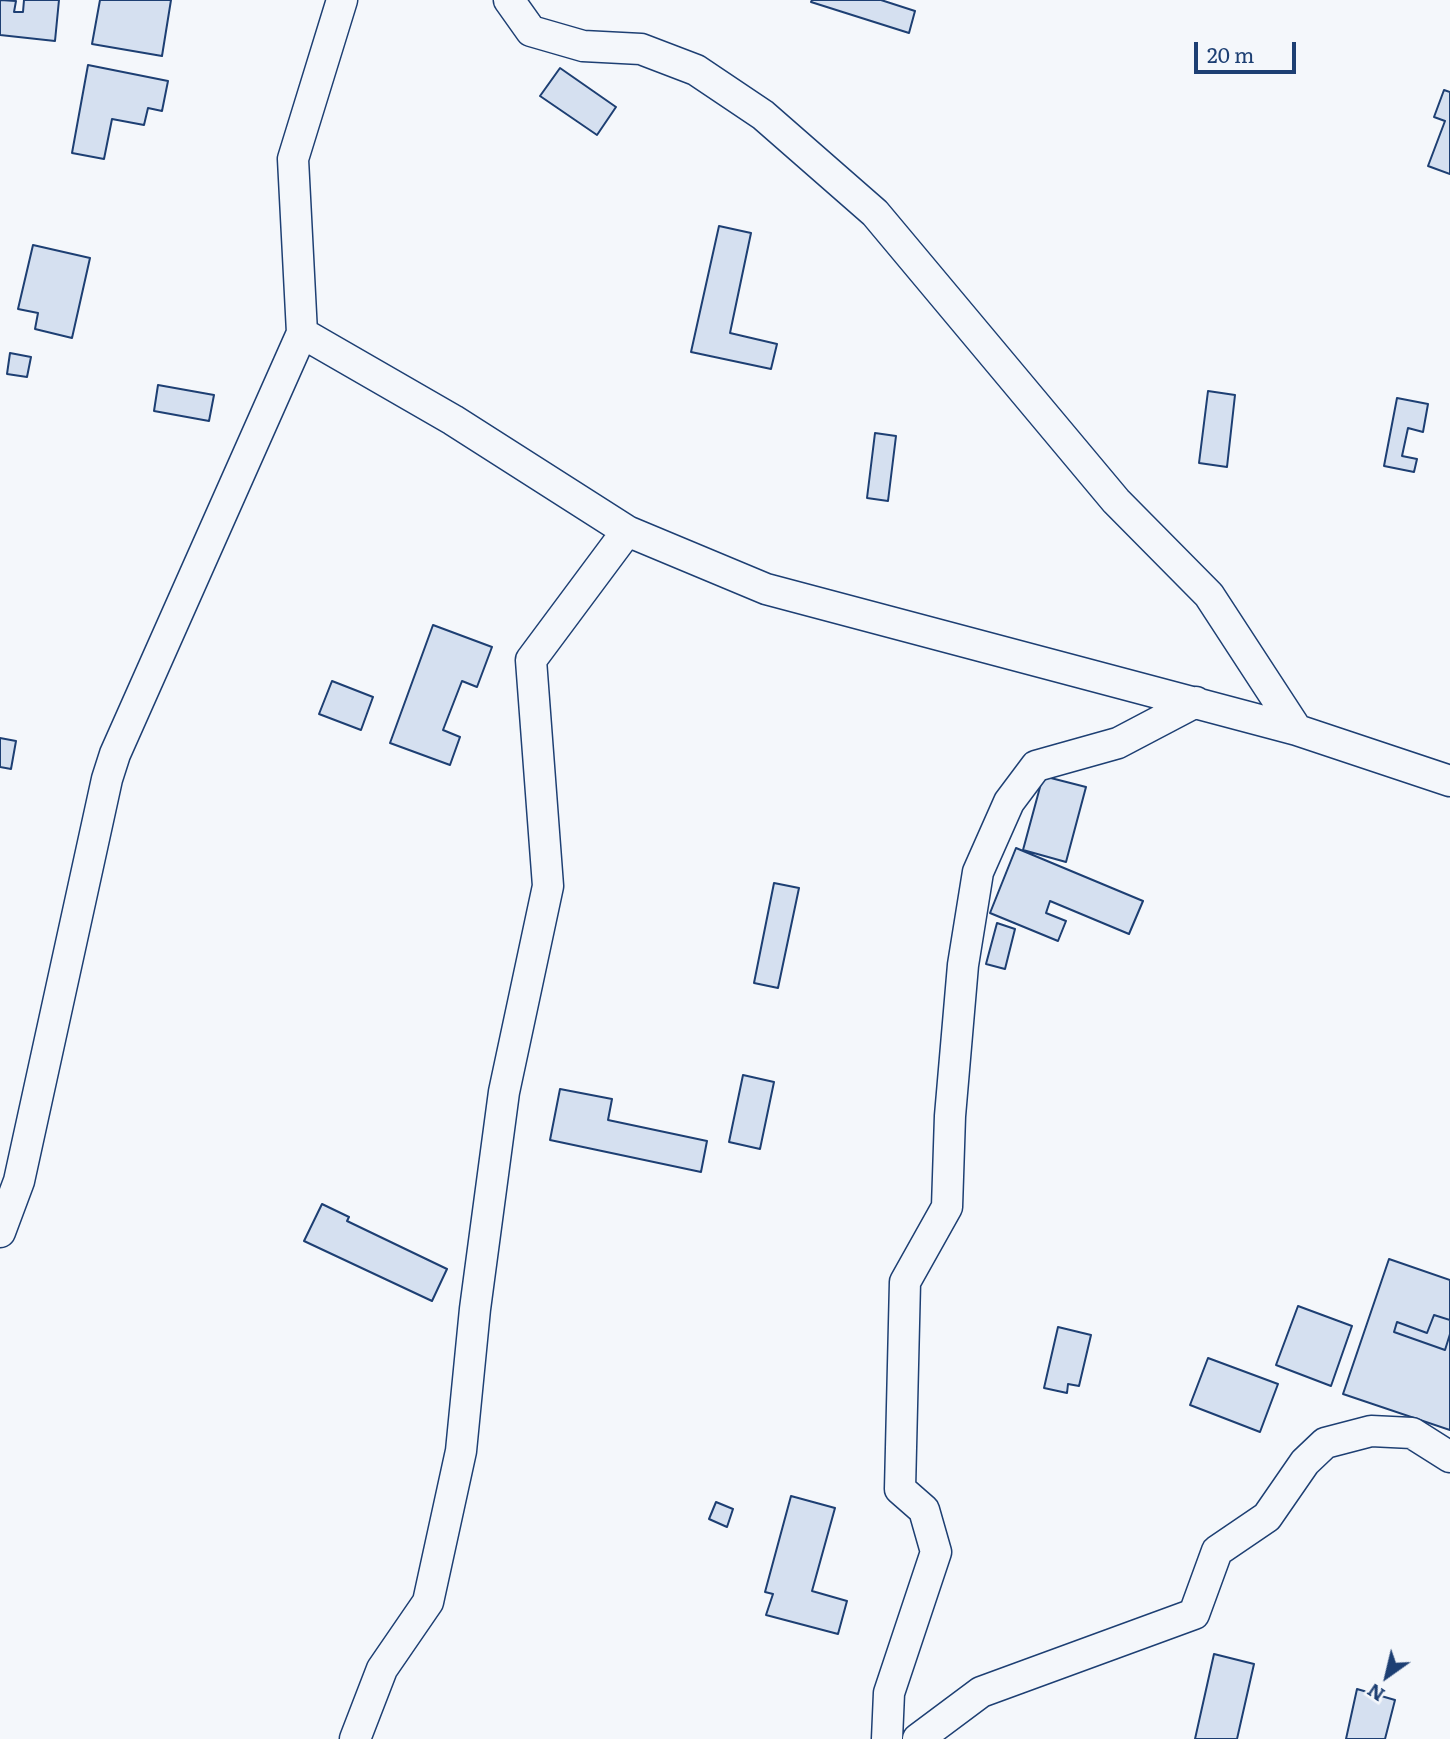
<!DOCTYPE html>
<html>
<head>
<meta charset="utf-8">
<style>
	body { margin:0 }
	#map { position:relative; width:1450px; height:1739px; overflow:hidden; background:#f4f7fb; font-family:Literata,serif }
	canvas { display:block }
	.north { position:absolute; left:1352px; top:1641px; width:70px; height:70px; -webkit-text-stroke:5px #f4f7fb; paint-order:stroke; rotate:214deg; font-size:19px; font-weight:700; line-height:28px; text-align:center; color:#1d3f73 }
	.north::after { content:''; display:block; margin:auto; width:24px; height:32px; background:#1d3f73; clip-path:polygon(50% 0,100% 100%,50% 72%,0 100%) }
	.scale { position:absolute; left:1194px; top:42px; width:102px; height:32px; box-sizing:border-box; border:4px solid #1d3f73; border-top:0; padding-left:9px; font-size:21px; line-height:24px; white-space:nowrap; color:#1d3f73; -webkit-text-stroke:5px #f4f7fb; paint-order:stroke }
</style>
</head>
<body>
<div id="map">
<canvas width="1450" height="1739"></canvas>
<div class="north">N</div>
<div class="scale">20 m</div>
</div>
<script>
const context = document.querySelector('canvas').getContext('2d');
context.lineJoin = 'round';
function fill(path, color) {
  context.fillStyle = color;
  context.fill(path, 'evenodd');
}
function stroke(path, color, width, dash) {
  context.strokeStyle = color;
  context.lineWidth = width;
  context.lineCap = dash ? 'butt' : 'round';
  context.setLineDash(dash || []);
  context.stroke(path);
}
const building = new Path2D(`
	M0,0l16,1 -2,11h9l1,-12h35l-4,41 -55,-6z
	M100,0h71l-9,56 -70,-12z
	M812,0h69l34,11 -6,22 -98,-31z
	M88,65l80,16 -6,30 -14,-3 -4,17 -32,-6 -8,40 -32,-6z
	M560,68l56,39 -19,28 -57,-39z
	M1444,90l6,2v82l-22,-8 17,-45 -11,-4z
	M719,226l32,7 -21,100 47,11 -6,25 -80,-17z
	M33,245l57,13 -18,80 -37,-9 3,-16 -20,-4z
	M10,353l21,4 -4,20 -20,-3z
	M158,385l56,10 -5,26 -55,-10z
	M1208,391l27,4 -8,72 -28,-4z
	M1397,398l31,6 -5,28 -15,-4 -6,28 15,3 -3,13 -30,-6z
	M875,433l21,3 -8,65 -21,-3z
	M433,625l59,22 -15,40 -15,-6 -19,49 17,7 -10,28 -60,-22z
	M332,681l41,16 -12,33 -42,-16z
	M0,738l16,3 -5,28 -11,-2z
	M1043,776l43,11 -20,75 -43,-12z
	M1016,848l127,53 -14,33 -79,-33 -4,12 20,8 -8,20 -68,-28z
	M774,883l25,5 -21,100 -24,-5z
	M997,923l18,6 -10,40 -19,-5z
	M743,1075l31,7 -14,67 -31,-7z
	M560,1089l52,10 -4,21 99,21 -6,31 -151,-32z
	M322,1204l27,13 -2,4 100,48 -15,32 -128,-60z
	M1389,1259l61,21v40l-16,-5 -7,18 -30,-11 -3,10 51,18 5,-16v96l-107,-36z
	M1298,1306l54,20 -21,60 -55,-21z
	M1434,1315l16,5v14l-5,16 -51,-18 3,-10 30,11z
	M1058,1327l33,8 -12,51 -11,-2 -1,9 -23,-5z
	M1208,1358l70,26 -18,48 -70,-27z
	M791,1496l44,12 -23,83 35,10 -9,33 -72,-19 7,-21 -8,-2z
	M716,1502l17,7 -6,18 -18,-8z
	M1214,1654l40,10 -17,75h-42z
	M1357,1689l38,11 -10,39h-39z`);
const minor = new Path2D(`
	M509,0l22,31 52,15 58,3 55,21 67,45 112,98 241,288 93,94 88,135
	M302,333l151,87 174,111 139,58 531,141 153,51
	M0,1232l19,-51 88,-402 8,-25 187,-421 -9,-174 49,-159
	M355,1739l27,-70 46,-67 33,-151 14,-142 29,-217 44,-206 -17,-226 96,-129
	M887,1739l2,-46 47,-141 -12,-42 -24,-21 5,-207 42,-75 3,-91 13,-151 15,-93 31,-70 27,-36 82,-23 78,-41
	M918,1739l63,-47 213,-78 23,-63 50,-34 38,-55 20,-19 46,-12 41,2 38,24`);
fill(building, '#d5e0f0');
stroke(building, '#1d3f73', 2);
stroke(minor, '#1d3f73', 33);
stroke(minor, '#f4f7fb', 30);
</script>
</body>
</html>
